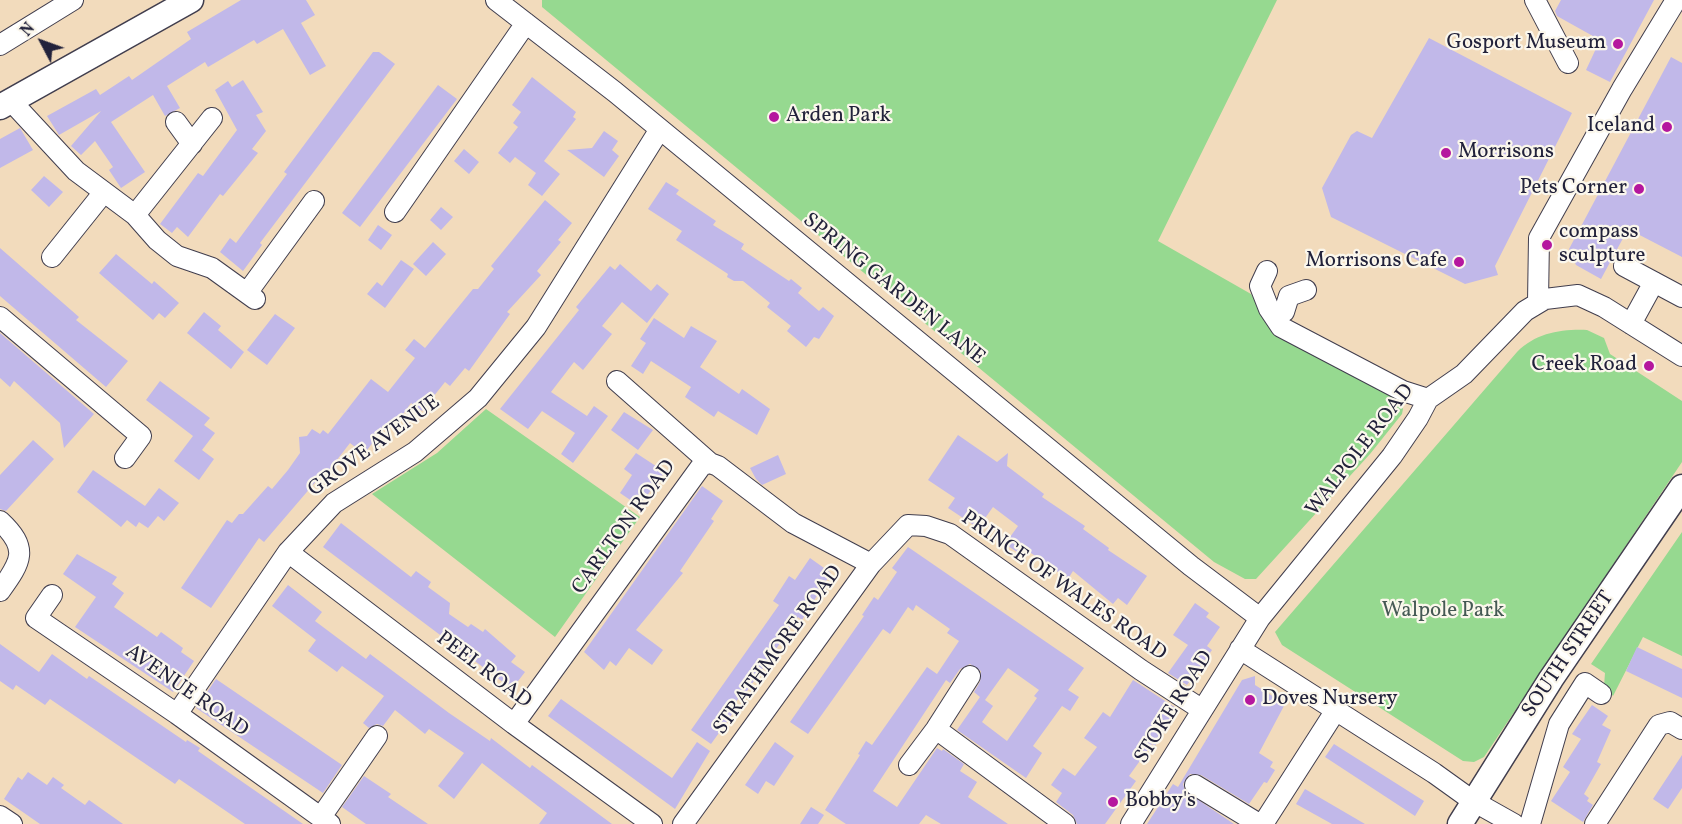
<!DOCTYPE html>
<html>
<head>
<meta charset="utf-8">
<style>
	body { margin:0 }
	#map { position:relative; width:1682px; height:824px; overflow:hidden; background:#f2dbbc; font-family:Vollkorn,serif }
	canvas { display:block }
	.north { position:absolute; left:12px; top:12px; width:60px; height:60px; -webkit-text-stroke:4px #fbf7ec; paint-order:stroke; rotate:311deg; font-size:16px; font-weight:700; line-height:24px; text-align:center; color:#22223b }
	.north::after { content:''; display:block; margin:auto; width:21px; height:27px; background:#22223b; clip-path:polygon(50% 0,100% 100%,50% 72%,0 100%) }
</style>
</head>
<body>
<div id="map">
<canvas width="1682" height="824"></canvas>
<div class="north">N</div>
</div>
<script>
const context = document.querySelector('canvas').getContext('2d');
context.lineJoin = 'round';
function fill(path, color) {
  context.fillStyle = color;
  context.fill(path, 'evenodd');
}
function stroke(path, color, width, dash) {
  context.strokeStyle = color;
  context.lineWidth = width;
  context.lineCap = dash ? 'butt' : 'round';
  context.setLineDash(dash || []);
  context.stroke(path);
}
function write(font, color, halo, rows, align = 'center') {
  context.font = font + ' Vollkorn,serif';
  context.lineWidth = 4.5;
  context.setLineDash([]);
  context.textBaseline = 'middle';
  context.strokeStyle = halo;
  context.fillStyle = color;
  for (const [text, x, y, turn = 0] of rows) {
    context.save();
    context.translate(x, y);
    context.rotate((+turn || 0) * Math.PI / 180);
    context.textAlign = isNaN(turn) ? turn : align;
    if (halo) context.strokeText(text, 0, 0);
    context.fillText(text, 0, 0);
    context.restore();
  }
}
const green = new Path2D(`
	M542,0h735l-119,241 93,53 26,42 122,63 4,10 -1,5 -32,40 -114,125h-11l-31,-17 -672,-555z
	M1587,330l17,8 6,16 72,47v61l-198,295 -10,5 -11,-1 -181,-116 -7,-13 242,-280c19,-19 44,-23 70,-22z
	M486,409l154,108 -85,120 -183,-143 65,-41z
	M1682,532v124l-39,-19 -30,59 -9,-10 1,-13 -14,-9z`);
const building = new Path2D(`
	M241,0h65l9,15 -14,8 25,43 -16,9 -27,-46 -26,15 -3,-4 -46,27 -3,-5 -38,24 13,22 -15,8 -12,-21 -42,27 34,50 -24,16 -12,-18 4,-3 -18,-26 -14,14 -10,-9 30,-35 -42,24 -12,-19 49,-27 4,6 29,-19 3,4 59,-41 -4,-7z
	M1561,0h93l-44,82 -24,-12 14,-30 -43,-24 -2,-5z
	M1429,38l143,75 -77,153 3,9 -33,9 -134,-67 -9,-29 29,-53 6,-4 15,7z
	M373,52h6l16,12 -135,179 2,2 -19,26 -23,-19 10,-14 6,5 51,-69 -3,-2z
	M1671,57l11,6v194l-54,-28 -27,50 -25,-14 -7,-16z
	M532,77l44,35 -3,5 3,2 -32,42 16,13 -18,22 -14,-11 8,-12 -21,-16 -5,6 -12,-10 20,-26 -5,-4 8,-11 -9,-7z
	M243,80l20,32 -7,3 10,16 -14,18 6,4 -35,43 -3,-2 -32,43 -11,-10 -5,6 -12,-9 38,-51 5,3 34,-46 -22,-40 13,-9 4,6z
	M438,85l19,14 -97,128 -18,-14z
	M20,128l13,22 -33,18v-29z
	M604,131l14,10 -6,9 7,6 -15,21 -37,-27 25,-2z
	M464,149l15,13 -10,12 -15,-13z
	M44,176l19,16 -14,15 -18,-17z
	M666,182l13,8 -3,4 40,27 -3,4 31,19 -3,5 48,32 2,-2 11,9 -4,5 21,18 4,-4 11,9 -15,23 -5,-2 -8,10 -19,-16 4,-5 -24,-19 3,-4 -27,-22h-9l-7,-4 1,-3 -52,-34 6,-9 -34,-22z
	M545,200l27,23 -14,17 3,2 -24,29 4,4 -34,37 3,2 -41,57 -4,-3 -15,18 -5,-4 -23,29 -11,-8 -18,25 -6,-4 -23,30 -14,-11 -24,31 -2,-2 -60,70 -5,-4 -48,70 -30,-20 46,-68 5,3 7,-9h4l25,-28 4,3 16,-19 12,-17 -1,-16 8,-1 5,-7 8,5 3,-4 5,4 43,-55 17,13 27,-34 -10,-8 9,-11 11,9 48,-59h5l16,-20 -3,-3z
	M441,207l12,10 -12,13 -11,-10z
	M378,225l14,10 -11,15 -13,-10z
	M433,242l13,12 -20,22 -13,-12z
	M0,248l79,69 -3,3 52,41 -22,26 -106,-91z
	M116,254l36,30 2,-3 25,22 -14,15 -6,-5 -6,7 -54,-47z
	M401,260l13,9 -29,39 -18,-14 10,-12 5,4z
	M620,264l31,27 6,-7 12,10 -22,29 -25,-21 -20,24 10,8 -29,36 -9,-8 -23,30 36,24 7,-10 14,10 -35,47 -12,-9 14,-21 -33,-22 -14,18 -28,-20 79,-99 -3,-3 34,-41 5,4z
	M204,312l17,14 -3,4 26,22 -13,17 -44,-36z
	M275,314l20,14 -28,37 -20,-15z
	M654,318l30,20 7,-12 26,15 -17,26 39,27 3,-5 28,20 -13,26 -39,-24 -4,6 -29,-20 6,-10 -40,-26 -8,13 -12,-8 15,-23 -6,-4z
	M0,333l94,81 -30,34 -4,-25 -46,-42 -4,6 -10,-9z
	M160,381l50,37 -6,7 11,8 -13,17 12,9 -15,21 -25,-19 19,-25 -47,-36z
	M624,412l29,18 -15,20 -27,-20z
	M958,435l39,27 11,-9 -1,13 37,28 -2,3 43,29 -2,3 26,19 -1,2 39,26 -20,29 -9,-7 -5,6 -40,-33 -5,8 -47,-33 -4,6 -12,-8 13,-18 -25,-19 -15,21 -30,-20 7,-10 -27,-18z
	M33,440l21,19 -48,52 -6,-2v-34z
	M636,453l29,19 -26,34 -19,-13 12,-18 -8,-6z
	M778,455l8,19 -24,11 -6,-6 -6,-11z
	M93,470l52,36 14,-18 20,15 -15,18 -6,-5 -10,12 -9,-6 -3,5 -9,-7 -6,7 -44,-35z
	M702,486l21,15 -12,18 3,2 -34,50 3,2 -47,57 27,20 -11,15 -23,-17 -13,18 -6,-5 -6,9 -20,-18z
	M341,523l70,54 5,-6 15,11 -3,5 22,16 -1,11 19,13 3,-3 12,8 2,-3 31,27 -5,6 14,10 -13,17 -189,-142z
	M908,547l176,121 -16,22 11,7 -9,14 -8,-5 -29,40 9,7 -16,25 -69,-48 23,-33 -6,-5 6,-10 1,-11 -11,-7 -10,5 -10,14 -4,-3 -73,111 24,16 40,-59 5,3 1,-2 21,15 -4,7 17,11 -9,15 40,27h-67l-15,-9 -7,9h-73l-21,-14 35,-55 -2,-1 8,-13 6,4 55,-78 10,7 22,-33 -12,-8 3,-4 -34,-24 -3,6 -5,-4 -18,27 -7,-5 -75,105 -18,-12 74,-106 -2,-1 12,-18 4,3 19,-28 -5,-4zM1008,668l31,22 -5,6 3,2 -30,43 -25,-19 11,-16 -8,-6z
	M77,554l40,23 -5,7 12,9 -10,14 43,30 4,-5 22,16 -2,4 13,9 -21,31 -98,-65 21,-30 -33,-23z
	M810,558l21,15 -29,47 -4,-3 -53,77 -2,-2 -12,17 3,2 -5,8 -18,25 -20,-14 88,-125 -6,-4 16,-25 6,4z
	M288,585l34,27 -7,9 24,18 27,20 4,-5 79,59 41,28 1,-3 39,30 2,-3 80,59h-73l8,-11 -65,-50 -28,36 -16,-13 26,-33 -35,-24 -4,5 -30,-24 -12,16 -6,-2 -8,4 -6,-5 21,-27 -42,-30 -5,6 -29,-21 8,-11 -44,-34z
	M1195,603l14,10 -3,4 14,10 -13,19 5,4 -25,35 -19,-12 20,-28 -15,-10z
	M0,644l39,28 13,-18 35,25 2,-3 97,66 1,-2 13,8 -2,3 105,73h-58l-66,-45 -4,5 -125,-85 -5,6 -29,-20 -3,5 -13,-9z
	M1637,647l45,22v29l-56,-27z
	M1255,676v9l30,19 -26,49 14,9 -3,5 5,3 -8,13 -3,-1 -15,22 -48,-29 -11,-1 -7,10 2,7 49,33h-87l26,-40 5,3 64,-107z
	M216,679l126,86 -19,28 -127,-85z
	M1133,680l46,30 -24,36 -3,-2 -23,32 7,5 -31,43h-28l-4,-9 -17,-13 6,-9 -11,-8 12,-17 12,8 22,-29 -13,-9 19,-26 7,5z
	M561,699l111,79 25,-36 13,9 -35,58 -127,-93z
	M1592,705l16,11 -6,9 9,5 -14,32 4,2 -17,30 5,4 -2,3 6,4 -10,17 -32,-21 19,-29 -7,-5 18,-28 -9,-5z
	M775,742l19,14 -20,30 -8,-5 -8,13 -13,-9z
	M1334,744l90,57 -9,15 -90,-59z
	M1682,755v33l-14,21 -15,-10z
	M28,772l19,13 6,-8 11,8 -3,3 24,17 4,-5 34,24h-83l-36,-25 14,-22 4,3z
	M364,776l27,18 -3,3 40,27h-62l-24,-17z
	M1305,789l60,35h-33l-36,-20z
	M811,807l13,8 -6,9h-18z`);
const minor = new Path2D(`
	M496,0l119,92 576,474 69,52
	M1535,0l33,63
	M0,45l73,-45
	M11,101l65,70 59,44 22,25 20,16 35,12 43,31
	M176,122l16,22
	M395,212l131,-189
	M135,215l77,-97
	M52,257l52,-65
	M1624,266l58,31
	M1267,271l-7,15 9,23 12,18 122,64 25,8
	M247,293l67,-92
	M1538,302l1,-64 83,-149 54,-89
	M1284,312l5,-16 17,-6
	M0,317l141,119 -16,22
	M1631,324l23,-42
	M617,381l93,82
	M0,521c29,27 22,40 0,70
	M288,552l226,172 138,100
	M52,595l-16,23 141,96 153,110
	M1240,649l194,124 39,28 41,23
	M177,714l111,-162 46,-49 81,-51 63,-54 58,-71 124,-198
	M514,724l188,-259 8,-2 8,3 75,57 78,41
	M936,729l129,95
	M909,765l27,-36 34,-53
	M1195,785l64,39
	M0,816l12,8
	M321,817l56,-81
	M683,824l188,-260 37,-39 18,1 24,8 191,136 60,39
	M1131,824l129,-206 132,-162 26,-38 10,-19 36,-25 61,-63 20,-12 33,-4 26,12 78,49
	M1263,824l73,-114
	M1530,824l29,-100 26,-41 16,11
	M1595,824l64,-99 11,-3 12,7`);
const major = new Path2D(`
	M0,107l191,-107
	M1460,824l91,-145 131,-192`);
const markers = [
	[1618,44,6,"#b5179e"],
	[774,117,6,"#b5179e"],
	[1667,127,6,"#b5179e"],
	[1446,153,6,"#b5179e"],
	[1639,189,6,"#b5179e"],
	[1547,245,6,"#b5179e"],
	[1459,262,6,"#b5179e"],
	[1649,366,6,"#b5179e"],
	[1250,700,6,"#b5179e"],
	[1113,802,6,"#b5179e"]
];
const poiNames = [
	["Gosport Museum",1606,44],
	["Arden Park",786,117,"left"],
	["Iceland",1655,127],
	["Morrisons",1458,153,"left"],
	["Pets Corner",1627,189],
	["compass",1559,233,"left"],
	["sculpture",1559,257,"left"],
	["Morrisons Cafe",1447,262],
	["Creek Road",1637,366],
	["Doves Nursery",1262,700,"left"],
	["Bobby's",1125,802,"left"]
];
const streetNames = [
	["SPRING GARDEN LANE",893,290,39],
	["GROVE AVENUE",375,447,-36],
	["WALPOLE ROAD",1361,451,-52],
	["CARLTON ROAD",625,528,-54],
	["PRINCE OF WALES ROAD",1063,587,35],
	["STRATHMORE ROAD",779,651,-54],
	["SOUTH STREET",1569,655,-56],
	["PEEL ROAD",483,671,37],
	["AVENUE ROAD",186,692,35],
	["STOKE ROAD",1175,708,-58]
];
const parkNames = [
	["Walpole Park",1443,612]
];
fill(green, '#96d990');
fill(building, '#c1b8e9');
stroke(minor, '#413e4e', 22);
stroke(major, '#413e4e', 27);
stroke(minor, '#fff', 20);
stroke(major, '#fff', 24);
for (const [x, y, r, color] of markers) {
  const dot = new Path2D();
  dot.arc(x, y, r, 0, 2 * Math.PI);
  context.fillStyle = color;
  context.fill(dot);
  stroke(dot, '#fbf7ec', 2);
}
write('21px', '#22223b', '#fbf7ec', poiNames, 'right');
write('21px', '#22223b', '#fbf7ec', streetNames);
write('21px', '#455954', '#fbf7ec', parkNames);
</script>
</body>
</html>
